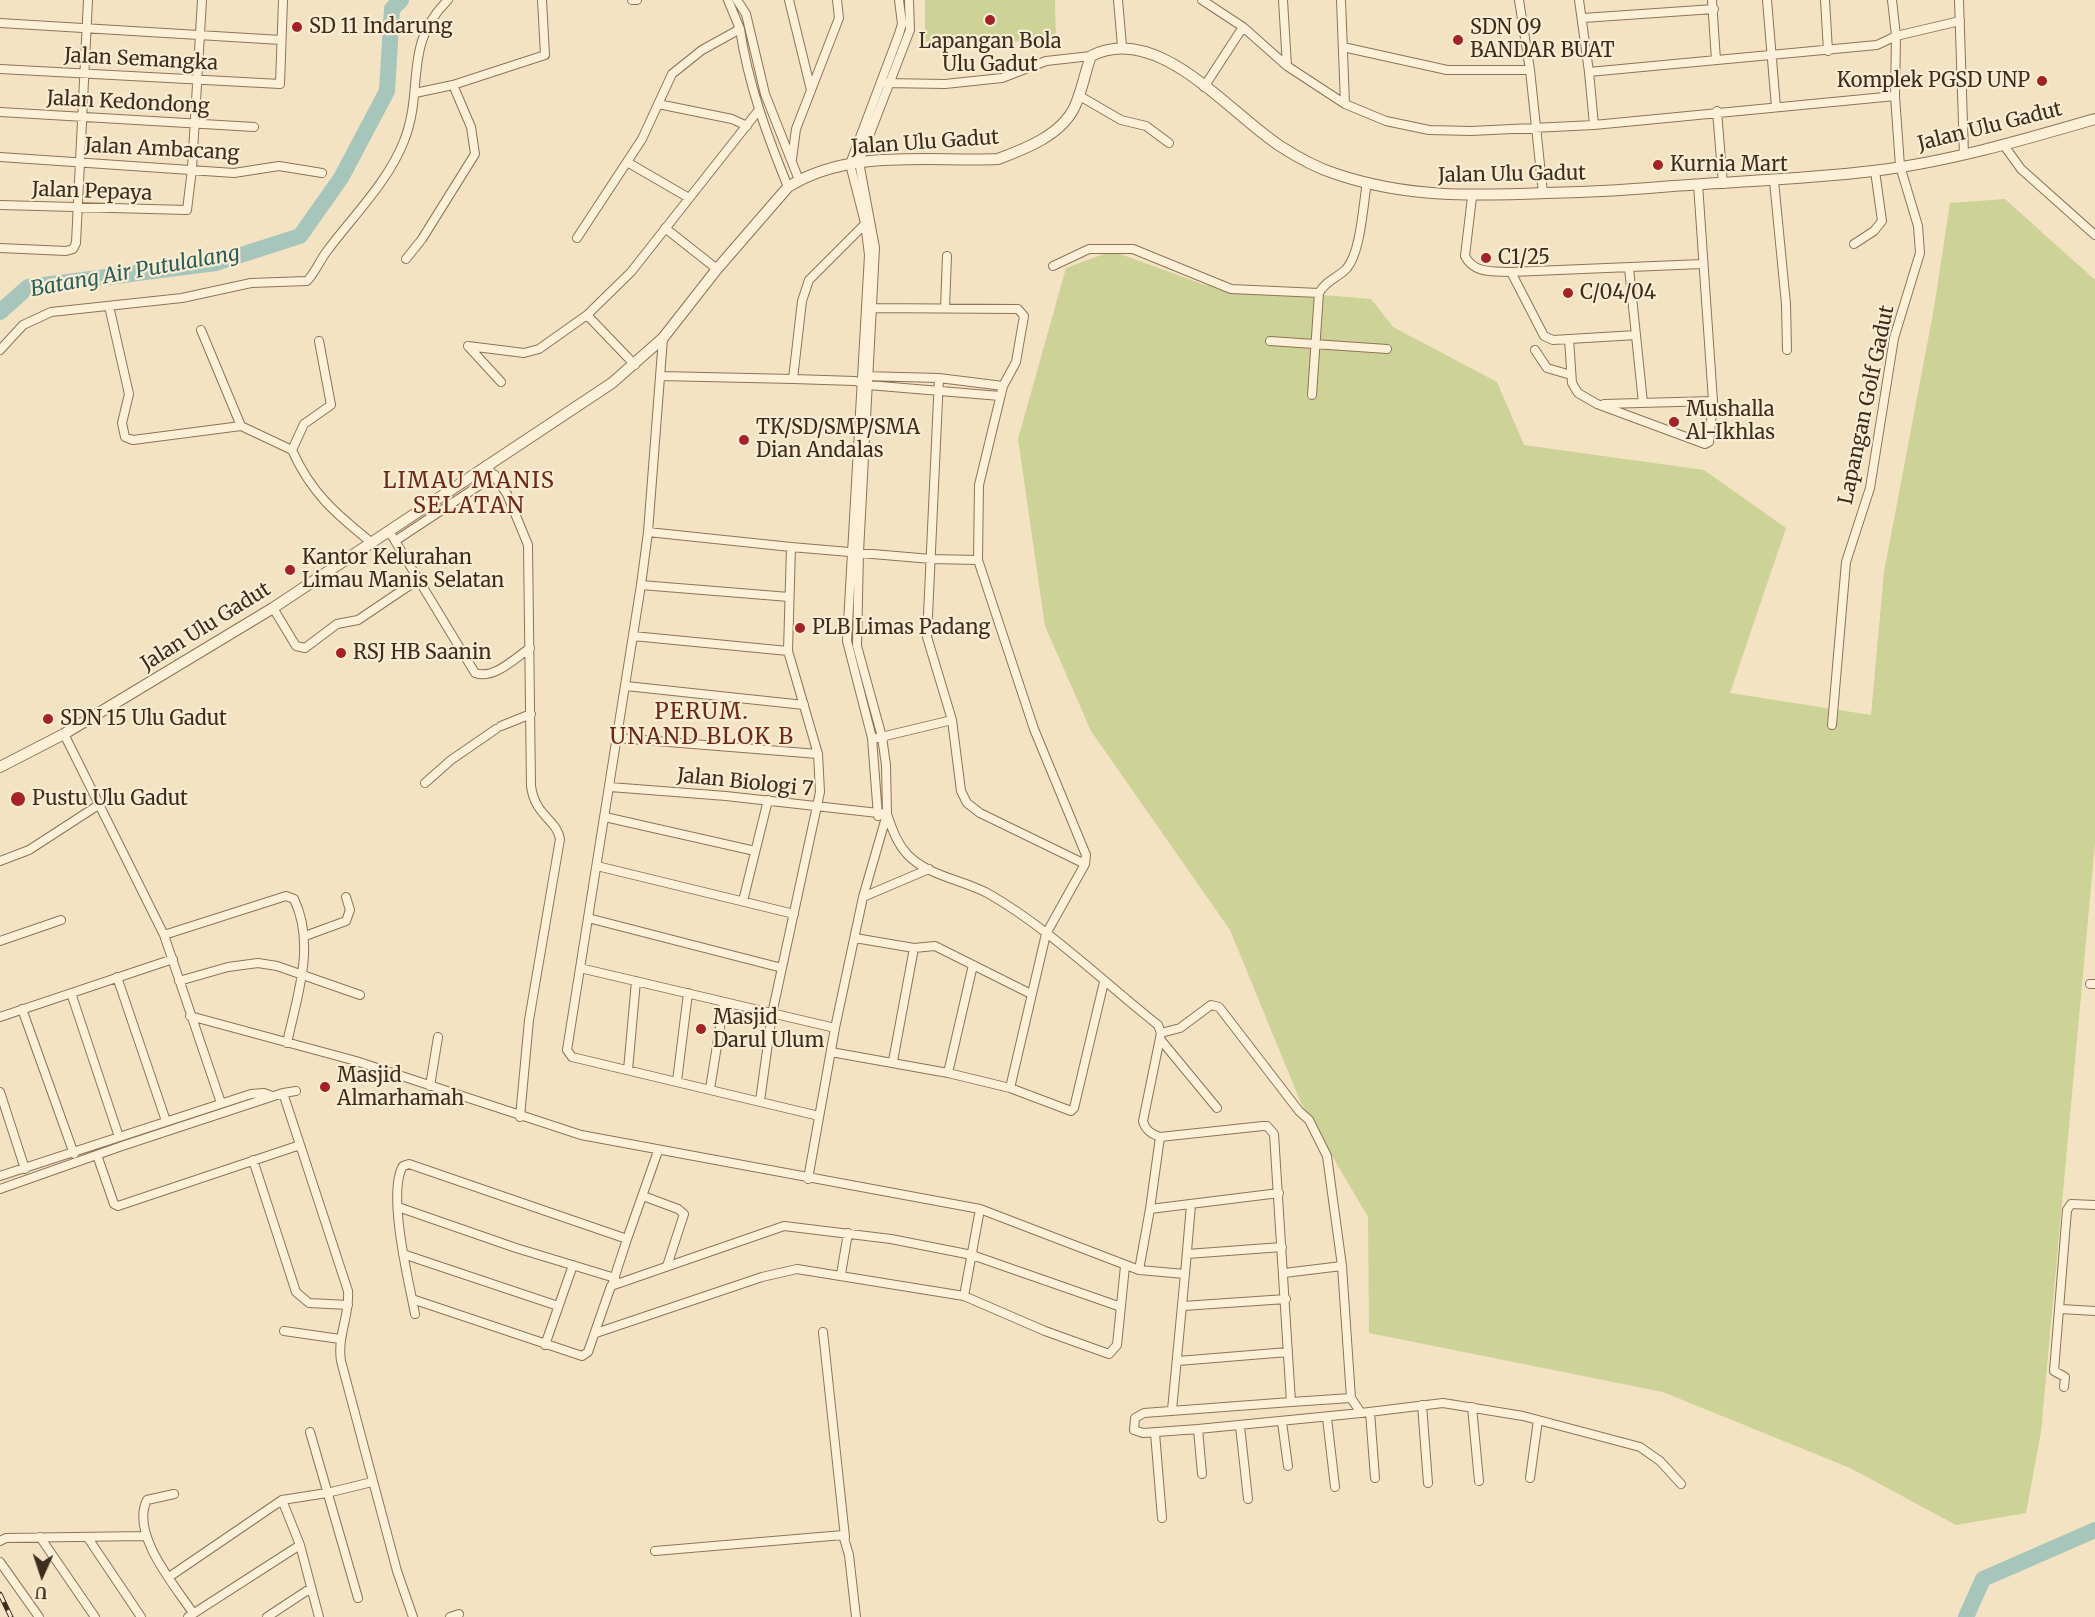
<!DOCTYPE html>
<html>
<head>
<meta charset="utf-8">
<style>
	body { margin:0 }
	#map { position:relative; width:2095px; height:1617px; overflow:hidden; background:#f3e3c3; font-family:Merriweather,serif }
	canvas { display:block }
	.north { position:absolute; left:12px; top:1545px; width:60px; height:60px; -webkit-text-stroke:4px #f9edd4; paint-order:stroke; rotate:183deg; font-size:16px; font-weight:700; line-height:24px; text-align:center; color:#3e2c1d }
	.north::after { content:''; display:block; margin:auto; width:21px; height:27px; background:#3e2c1d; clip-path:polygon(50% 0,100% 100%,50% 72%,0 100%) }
</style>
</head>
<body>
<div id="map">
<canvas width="2095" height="1617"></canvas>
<div class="north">U</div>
</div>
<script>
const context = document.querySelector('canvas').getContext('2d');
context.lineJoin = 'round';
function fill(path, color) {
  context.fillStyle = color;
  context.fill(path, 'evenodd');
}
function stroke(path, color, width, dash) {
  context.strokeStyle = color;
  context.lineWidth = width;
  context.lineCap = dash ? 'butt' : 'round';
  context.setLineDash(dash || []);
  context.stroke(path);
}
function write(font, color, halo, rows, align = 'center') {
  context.font = font + ' Merriweather,serif';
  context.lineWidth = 4.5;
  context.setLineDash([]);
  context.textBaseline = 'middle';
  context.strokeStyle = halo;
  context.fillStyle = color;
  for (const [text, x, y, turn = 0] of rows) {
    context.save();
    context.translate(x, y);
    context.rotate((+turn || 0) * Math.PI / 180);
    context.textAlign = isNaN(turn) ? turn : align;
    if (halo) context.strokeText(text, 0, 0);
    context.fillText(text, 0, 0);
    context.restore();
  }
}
const green = new Path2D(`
	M925,0h130l1,41 -131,1z
	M2005,199l90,81v563l-54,589 -15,81 -70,12 -106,-57 -187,-76 -294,-59 -1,-116 -67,-114 -71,-173 -139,-199 -46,-105 -27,-187 48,-171 46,-17 93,34 166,14 22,28 104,55 27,63 180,25 82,58 -56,165 141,22 13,-143 50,-264 16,-105z`);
const river = new Path2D(`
	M0,312l28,-25 188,-24 84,-27 41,-58 46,-87 5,-82 9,-9
	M1966,1617l17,-38 112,-49`);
const minor = new Path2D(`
	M632,0h5
	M737,0l9,14 19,80 34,86
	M789,0l22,90
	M1118,0l4,46
	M1202,0l41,27 44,39 58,38
	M1283,0l4,66
	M1341,0l4,104 41,17 43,9 42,1 123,-6 301,-29 5,70 18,60 2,27 -26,85 -24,150 -24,74 -14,163
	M1519,0l11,70 13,123
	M1579,0l10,72
	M1712,0l4,60
	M1767,0l9,107
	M1825,0l3,51
	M1892,0l4,36 -1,60
	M1959,0l5,154
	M1583,18l131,-9
	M0,23l281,17
	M740,29c8,55 27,106 48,158
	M1343,47l104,23h83
	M0,69l280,15 3,-84
	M885,83l60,1 57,-6 44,-17 45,-5
	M1204,87l39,-60
	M415,93l38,-8 92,-30 -3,-55
	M1078,95l43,25 25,6 23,17
	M658,104l74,15 15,7
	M1717,111l6,73
	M0,112l254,15
	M1594,125l-5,-53 288,-27 19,-9 64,-15
	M2003,144l18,25 74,66
	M0,157l234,16 45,-7 43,7
	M792,159l4,-30 43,-111 -2,-18
	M627,162l62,36
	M1774,181l12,123 1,46
	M1472,197l-7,59c9,18 28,15 46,16l33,64 9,4 83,-5
	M0,205l187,5 5,-41 10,-169
	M867,222l-58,58 -7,21 -9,78 62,2 13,4 132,11
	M665,228l52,41
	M577,238l65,-99 30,-65 30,-24 38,-21 -12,-29
	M1854,244l20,-13 8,-10 -7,-50
	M0,248l66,3 7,-2 3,-6 12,-243
	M406,259l16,-20 53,-85 -4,-27 -18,-42
	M1053,266l36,-17h44l98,40 88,4
	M1629,268l14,135
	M1511,272l191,-8
	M109,306l20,88 -7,29 3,14 8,3 108,-14 51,24
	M866,308l152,1 6,7 -8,46 -13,24 -24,99 -1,75 56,169 52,126 -1,9 -39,70 -36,154
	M945,308l2,-52
	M587,315l48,50
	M201,330l40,96
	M663,338l-15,194 -7,53 -74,465 5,7 247,59
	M1569,339l3,44 6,10 19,11 108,40 4,-2 4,-41 -15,-217
	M319,341l12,64 -27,19 -12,26c19,43 44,64 80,93
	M1270,341l117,8
	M468,346l56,7 15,-4 48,-34 44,-43 127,-161
	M468,346l33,36
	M0,350l23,-25 28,-13 131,-14 69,-15 56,-2c8,-8 13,-21 20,-30 26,-35 61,-69 77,-110 21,-53 -2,-96 44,-141
	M1535,350l12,18 24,7
	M660,376l133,3
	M863,376l76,2 64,8
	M939,378l-12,259 25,83 9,71 6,12 13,10 105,51
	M1312,395l7,-102c7,-13 19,-15 28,-25 14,-17 16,-63 20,-86
	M1604,404l109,-3
	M486,465l21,29 21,51 3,241c4,30 26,34 29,53l-31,181 -9,97
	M389,531l86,142c19,7 40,-15 55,-25
	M648,532l143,15 140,12 47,1
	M395,541l100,-66
	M641,585l148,12
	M273,608l23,38 9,2 32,-24 21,-4 61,-41
	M633,636l155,15
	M626,686l178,19
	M501,726l30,-12
	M64,734l100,201 57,168
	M618,738l200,16
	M877,738l75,-18
	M425,783l26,-23 45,-31
	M610,787l116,9 161,18c5,14 9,28 20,40 20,22 57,26 82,40 58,33 116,89 169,131l3,8 -18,88c2,9 8,13 17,16l103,-11h4l7,8 17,268 -147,11 -9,5 -1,12 9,3 55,-4
	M878,816l-6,-78 -25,-97 22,-386 -4,-32 -15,-59 49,-130 3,-10 -3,-24
	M605,817l150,34
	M0,861l29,-11 71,-46
	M597,866l197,48
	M863,897l66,-28
	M743,901l25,-101
	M588,918l194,50
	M164,935l122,-39 8,3c22,46 3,97 -7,144
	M305,936l41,-15 4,-11 -4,-13
	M855,938l59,10
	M0,941l61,-21
	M580,968l255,60
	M117,977l49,144
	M179,981l49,-14 30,-4 19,3 83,29
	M2090,984h5
	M71,993l48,144
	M22,1009l52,145
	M190,1016l166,45 225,74 399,74 159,61
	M0,1017l173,-58
	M1161,1033l19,-5 31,-23 8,2 80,104 10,9 18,36 15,110 9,132
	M1160,1039l57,69
	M831,1052l117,21 62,15 61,23 3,-3 30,-126
	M893,1061l21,-113 21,-2 96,48
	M628,1070l8,-89
	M948,1073l25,-108
	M677,1081l11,-88
	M430,1086l8,-49
	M710,1089l14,-87
	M0,1092l25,77
	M283,1093l13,-2
	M760,1101l12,-87 48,-222 -2,-38 -30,-103 3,-104
	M658,1151l-31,88 -218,-75 -6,2c-15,24 3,104 9,133l170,57 6,-4 23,-66 173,-60 107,13 81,16 149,52
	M97,1155l17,49 4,2 182,-61
	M253,1160l43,132 13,11 39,2
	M0,1176l251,-82 13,-1 8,3
	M808,1179l27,-151 28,-131 24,-83 -1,-49 -4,-28 -25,-91 2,-94 16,-304 -16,-86 51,-132 -1,-30
	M0,1189l122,-43 161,-53 65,198c2,24 -11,45 -7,70l56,210 16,46
	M643,1196l35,13 6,5 -17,52
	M398,1207l118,41 99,30
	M1150,1209l10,-72
	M403,1254l155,52
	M1187,1254l95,-7
	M1284,1273l58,-7
	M841,1274l7,-41
	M1185,1274l6,-69
	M613,1282l14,-43
	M964,1296l16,-87
	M412,1299l3,15
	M1183,1306l103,-7
	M2061,1309l34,2
	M284,1331l56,8
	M823,1332l22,205
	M596,1333l166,-56 35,-8 167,27 81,35 64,23 8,-9 8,-79
	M545,1345l28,-80
	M1178,1361l110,-9
	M2064,1387l1,-10 -11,-6 13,-161 4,-6 24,1
	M1291,1402l60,-4 10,15 82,-10 80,13 117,31 20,14 21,23
	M1422,1405l6,78
	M1472,1407l7,74
	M1172,1410l13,-136 -46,-4 11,-61 129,-16
	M1370,1412l5,66
	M1327,1418l8,69
	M1282,1422l6,44
	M1240,1426l8,73
	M310,1432l48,166
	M1155,1433l7,85
	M1202,1474l-4,-45 163,-16
	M1530,1478l8,-58
	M174,1494l-27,6c-17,34 28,86 46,113
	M282,1500l18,45 19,72
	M40,1537l55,80
	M88,1538l53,79
	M0,1541l6,-3 138,-2
	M655,1551l188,-16 6,20 7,62
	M0,1562l39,55
	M169,1577l113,-77 45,-7 45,-11
	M188,1617l112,-72
	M267,1617l44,-29
	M450,1617l9,-3`);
const tertiary = new Path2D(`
	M0,767l64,-33 209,-126 339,-225 51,-45 54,-69 71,-82c61,-39 142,-25 210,-28 27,-10 64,-24 77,-53 7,-15 10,-34 16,-50 67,-34 137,56 189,90 17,11 37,22 56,28 71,24 137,22 210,19 42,-1 84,-3 127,-7 67,-5 134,-7 200,-15 75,-9 150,-31 222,-52`);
const rail = new Path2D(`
	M0,1594l11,23`);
const markers = [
	[990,20,6,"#a52127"],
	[297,27,6,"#a52127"],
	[1458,40,6,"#a52127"],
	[2042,81,6,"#a52127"],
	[1658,165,6,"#a52127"],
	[1486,258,6,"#a52127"],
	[1568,293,6,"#a52127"],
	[1674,422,6,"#a52127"],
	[744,440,6,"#a52127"],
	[290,570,6,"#a52127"],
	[800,628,6,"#a52127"],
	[341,653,6,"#a52127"],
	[48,719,6,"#a52127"],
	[18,799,8,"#a52127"],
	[701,1029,6,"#a52127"],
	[325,1087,6,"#a52127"]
];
const poiNames = [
	["SD 11 Indarung",309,27],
	["SDN 09",1470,28],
	["BANDAR BUAT",1470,51],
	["Lapangan Bola",990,42,"center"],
	["Ulu Gadut",990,65,"center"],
	["Komplek PGSD UNP",2030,81,"right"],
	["Kurnia Mart",1670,165],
	["C1/25",1498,258],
	["C/04/04",1580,293],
	["Mushalla",1686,410],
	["Al-Ikhlas",1686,433],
	["TK/SD/SMP/SMA",756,428],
	["Dian Andalas",756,451],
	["Kantor Kelurahan",302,558],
	["Limau Manis Selatan",302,581],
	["PLB Limas Padang",812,628],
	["RSJ HB Saanin",353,653],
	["SDN 15 Ulu Gadut",60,719],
	["Pustu Ulu Gadut",32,799],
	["Masjid",713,1018],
	["Darul Ulum",713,1041],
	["Masjid",337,1076],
	["Almarhamah",337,1099]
];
const streetNames = [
	["Jalan Semangka",141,60,3],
	["Jalan Kedondong",128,103,3],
	["Jalan Ulu Gadut",1990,127,-14],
	["Jalan Ulu Gadut",925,143,-4],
	["Jalan Ambacang",162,150,3],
	["Jalan Ulu Gadut",1512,175,-1],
	["Jalan Pepaya",92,192,2],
	["Lapangan Golf Gadut",1867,405,-78],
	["Jalan Ulu Gadut",206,627,-32],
	["Jalan Biologi 7",745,783,6]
];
const waterNames = [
	["Batang Air Putulalang",135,272,-10]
];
const quarterNames = [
	["LIMAU MANIS",469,482],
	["SELATAN",469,507],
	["PERUM.",702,713],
	["UNAND BLOK B",702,738]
];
fill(green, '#cdd296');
stroke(river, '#a6c5bb', 16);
stroke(minor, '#8f7357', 10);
stroke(tertiary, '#8f7357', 12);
stroke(minor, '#fcf0d8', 8);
stroke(tertiary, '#fcf0d8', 10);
stroke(rail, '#3e2c1d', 5);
stroke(rail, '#f9edd4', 3, [9]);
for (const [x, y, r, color] of markers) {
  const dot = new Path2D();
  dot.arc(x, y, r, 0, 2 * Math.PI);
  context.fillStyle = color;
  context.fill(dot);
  stroke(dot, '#f9edd4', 2);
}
write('20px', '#3e2c1d', '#f9edd4', poiNames, 'left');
write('20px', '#3e2c1d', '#f9edd4', streetNames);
write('italic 21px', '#2b5f5a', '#f9edd4', waterNames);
context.letterSpacing = '1.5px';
write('22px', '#6f2718', '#f9edd4', quarterNames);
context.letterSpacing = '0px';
</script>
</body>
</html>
